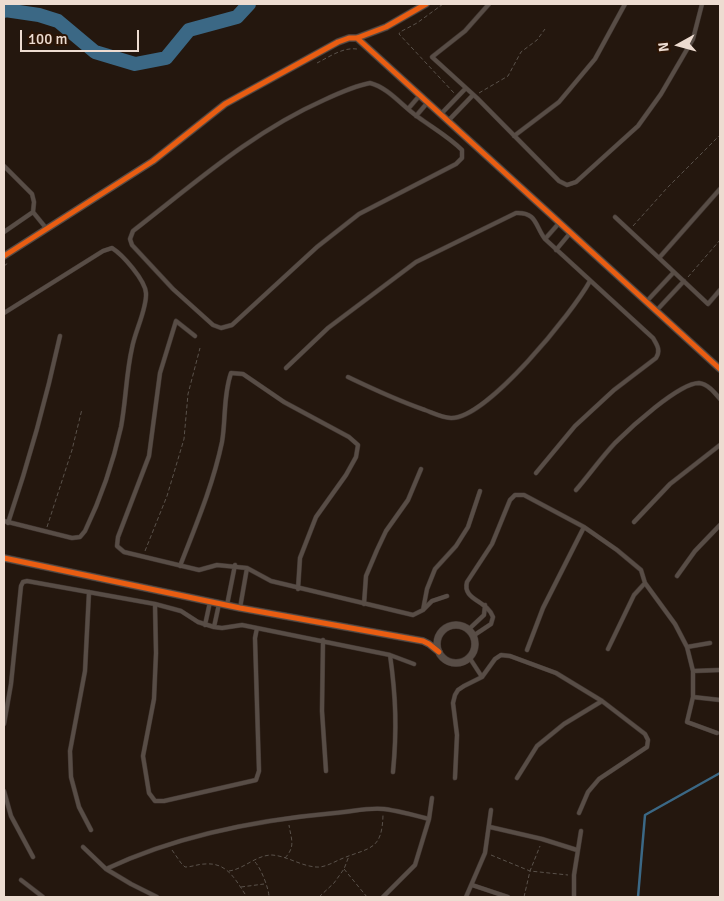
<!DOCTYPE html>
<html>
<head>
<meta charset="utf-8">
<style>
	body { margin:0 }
	#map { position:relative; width:724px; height:901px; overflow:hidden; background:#24170e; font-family:Signika,sans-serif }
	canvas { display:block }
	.frame { position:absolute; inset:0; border:5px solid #eddcd1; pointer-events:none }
	.north { position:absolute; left:654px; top:20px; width:50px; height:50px; -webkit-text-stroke:4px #2d1505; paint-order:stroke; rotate:263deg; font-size:14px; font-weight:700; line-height:20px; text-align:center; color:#eddcd1 }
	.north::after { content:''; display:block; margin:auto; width:18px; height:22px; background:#eddcd1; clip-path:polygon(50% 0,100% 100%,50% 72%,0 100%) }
	.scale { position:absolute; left:20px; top:30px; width:119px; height:22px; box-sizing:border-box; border:2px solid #eddcd1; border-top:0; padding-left:6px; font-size:15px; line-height:18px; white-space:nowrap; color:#eddcd1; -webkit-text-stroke:4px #2d1505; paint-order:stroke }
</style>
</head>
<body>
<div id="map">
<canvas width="724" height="901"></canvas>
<div class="frame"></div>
<div class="north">N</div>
<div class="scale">100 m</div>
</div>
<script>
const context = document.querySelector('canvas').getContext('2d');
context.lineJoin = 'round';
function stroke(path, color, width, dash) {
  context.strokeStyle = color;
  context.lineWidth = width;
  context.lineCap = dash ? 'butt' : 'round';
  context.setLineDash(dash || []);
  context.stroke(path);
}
const stream = new Path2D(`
	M638,897l7,-82 75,-42`);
const river = new Path2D(`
	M4,11l1,-1 34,5 19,6 37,31 40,12 31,-6 23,-28 48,-13 12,-13`);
const path = new Path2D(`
	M443,4l-26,19 -17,9 -1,2 55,59
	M317,63c12,-6 26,-16 40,-14
	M479,93l29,-17 13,-24 16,-12 8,-11
	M633,226l34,-38 53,-53
	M4,266l4,-3
	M688,277l32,-37
	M47,527l25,-77 10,-41
	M145,551l22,-55 17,-57 4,-45 12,-46
	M172,850l9,13 4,4c7,0 13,-3 20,-3 23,-2 31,17 42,33
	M491,855l39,16 38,4
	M285,858c11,-12 6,-19 4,-33
	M255,862c6,6 14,27 14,35
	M344,869l23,28
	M229,871c15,-2 27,-16 43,-16 15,1 29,11 44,12 8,1 18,-5 25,-8 29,-12 41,-8 42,-44
	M241,887l23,-3
	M319,897l15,-14 10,-14 5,-13
	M524,897l6,-26 10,-25`);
const service = new Path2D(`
	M489,4l-24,27 -33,26 45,41 82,83 8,4 9,-3 62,-56 23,-32 32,-55 9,-35
	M370,83c19,5 32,23 48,34 15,11 31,20 44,33v8l-6,6 -97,50 -42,33 -85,78 -11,3 -8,-3 -40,-36 -41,-44 -2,-6 3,-8c62,-48 119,-99 191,-131 15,-7 30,-14 46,-17z
	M408,109l12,-14
	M441,114l25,-26
	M416,116l12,-14
	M448,121l25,-26
	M514,136l45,-34 36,-43 30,-55
	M4,166l28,28 2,8 -1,10
	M720,189l-61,69 49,46 12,-14
	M615,217l44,41
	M4,232l29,-20 13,16
	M545,239l15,-17
	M556,250l15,-18
	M647,301l27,-29
	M657,310l27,-29
	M4,313l99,-62 9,-3c11,7 33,32 34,45 1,16 -11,38 -14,55 -6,26 -6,53 -11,79 -8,36 -20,71 -36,104l-5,6 -8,1 -68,-17
	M195,336l-19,-15 -16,52 -11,83 -31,81 -1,9 7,6 75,18 18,-5 30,3 24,13 142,34 10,-5 9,-9 15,-5
	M286,368l42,-40 88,-66 100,-49c21,-1 19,13 29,26l108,99c4,7 8,12 3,20l-42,32 -39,36 -39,47
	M348,377c25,12 51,24 77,33 8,3 18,8 26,8 36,1 122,-106 139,-137
	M576,490c13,-15 25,-32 39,-47 15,-15 64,-60 84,-60 9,1 16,10 21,16
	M634,522l36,-38 50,-39
	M8,523c21,-62 38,-123 52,-187
	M180,566c16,-41 33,-81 42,-124 4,-23 1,-46 9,-69l12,1 41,28 65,35 9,8 -2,12 -10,18 -30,42 -16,41 -2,31
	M677,576l18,-25 25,-26
	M89,592l-4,79 -15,80 1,26 8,30 12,23
	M155,604l1,49 -2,46 -11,57 6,37 6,8h9l92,-21 3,-9 -4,-133 2,-10
	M364,604l2,-28 11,-26 9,-19 22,-31 13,-31
	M227,605l8,-40
	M240,608l7,-40
	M423,610l4,-21 8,-20 21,-23 12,-19 12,-36
	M205,625l5,-23
	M214,627l5,-23
	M468,630l16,-15 1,-10
	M473,636l18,-12 2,-7c-6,-17 -31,-17 -26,-35l25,-38 18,-44 5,-5h9l60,32 33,23 24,20 4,13 30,41 12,23 6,24v26l-6,25 30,11
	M323,640l-1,71 4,60
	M687,647l23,-4
	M608,649l26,-54 11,-12
	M527,650l16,-42 41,-81
	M390,655c6,42 7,75 3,117
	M469,657l13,20
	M693,671l27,-1
	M693,697l27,3
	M4,724l7,-40 10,-98 2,-4 4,-1 128,23 26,7 17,11 16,5 8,1 20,-3 148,30 24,9
	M455,778l2,-43 -4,-32 2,-8 3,-5 6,-4 18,-9 13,-18 6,-4 9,1 46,17 46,28 43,33 3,6 -1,7 -48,32 -11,13 -9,21
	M517,778l20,-32 27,-22 38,-23
	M4,791l7,25 22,41
	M490,827l52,12 35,11
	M83,847l23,22 25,15 26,13
	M106,869c72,-34 150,-49 229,-56 15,-1 34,-6 49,-4 15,2 30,6 45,10
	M21,880l22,17
	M472,885l36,12
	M383,897l32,-32 14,-46 3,-21
	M466,897l19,-44 6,-43
	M574,897v-22l7,-44`);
const minor = new Path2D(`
	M357,38l363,331
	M4,256l149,-95 72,-57 113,-62 11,-4h8l29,-11 40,-23
	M4,558l236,50 183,33 6,3 10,8
	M437 644a19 19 0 1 1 38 0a19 19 0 1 1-38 0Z`);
const cycleway = new Path2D(`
	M357,38l363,331
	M4,256l149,-95 72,-57 113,-62 11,-4h8l29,-11 40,-23
	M4,558l236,50 183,33 6,3 10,8`);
stroke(stream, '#3b6885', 2.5);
stroke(river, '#3b6885', 14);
stroke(service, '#3e332e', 5);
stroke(minor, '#3e332e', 8);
stroke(path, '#5a524b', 1, [4, 2.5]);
stroke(service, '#584d46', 4);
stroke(minor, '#584d46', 7);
stroke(cycleway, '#e95d12', 5);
</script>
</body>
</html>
